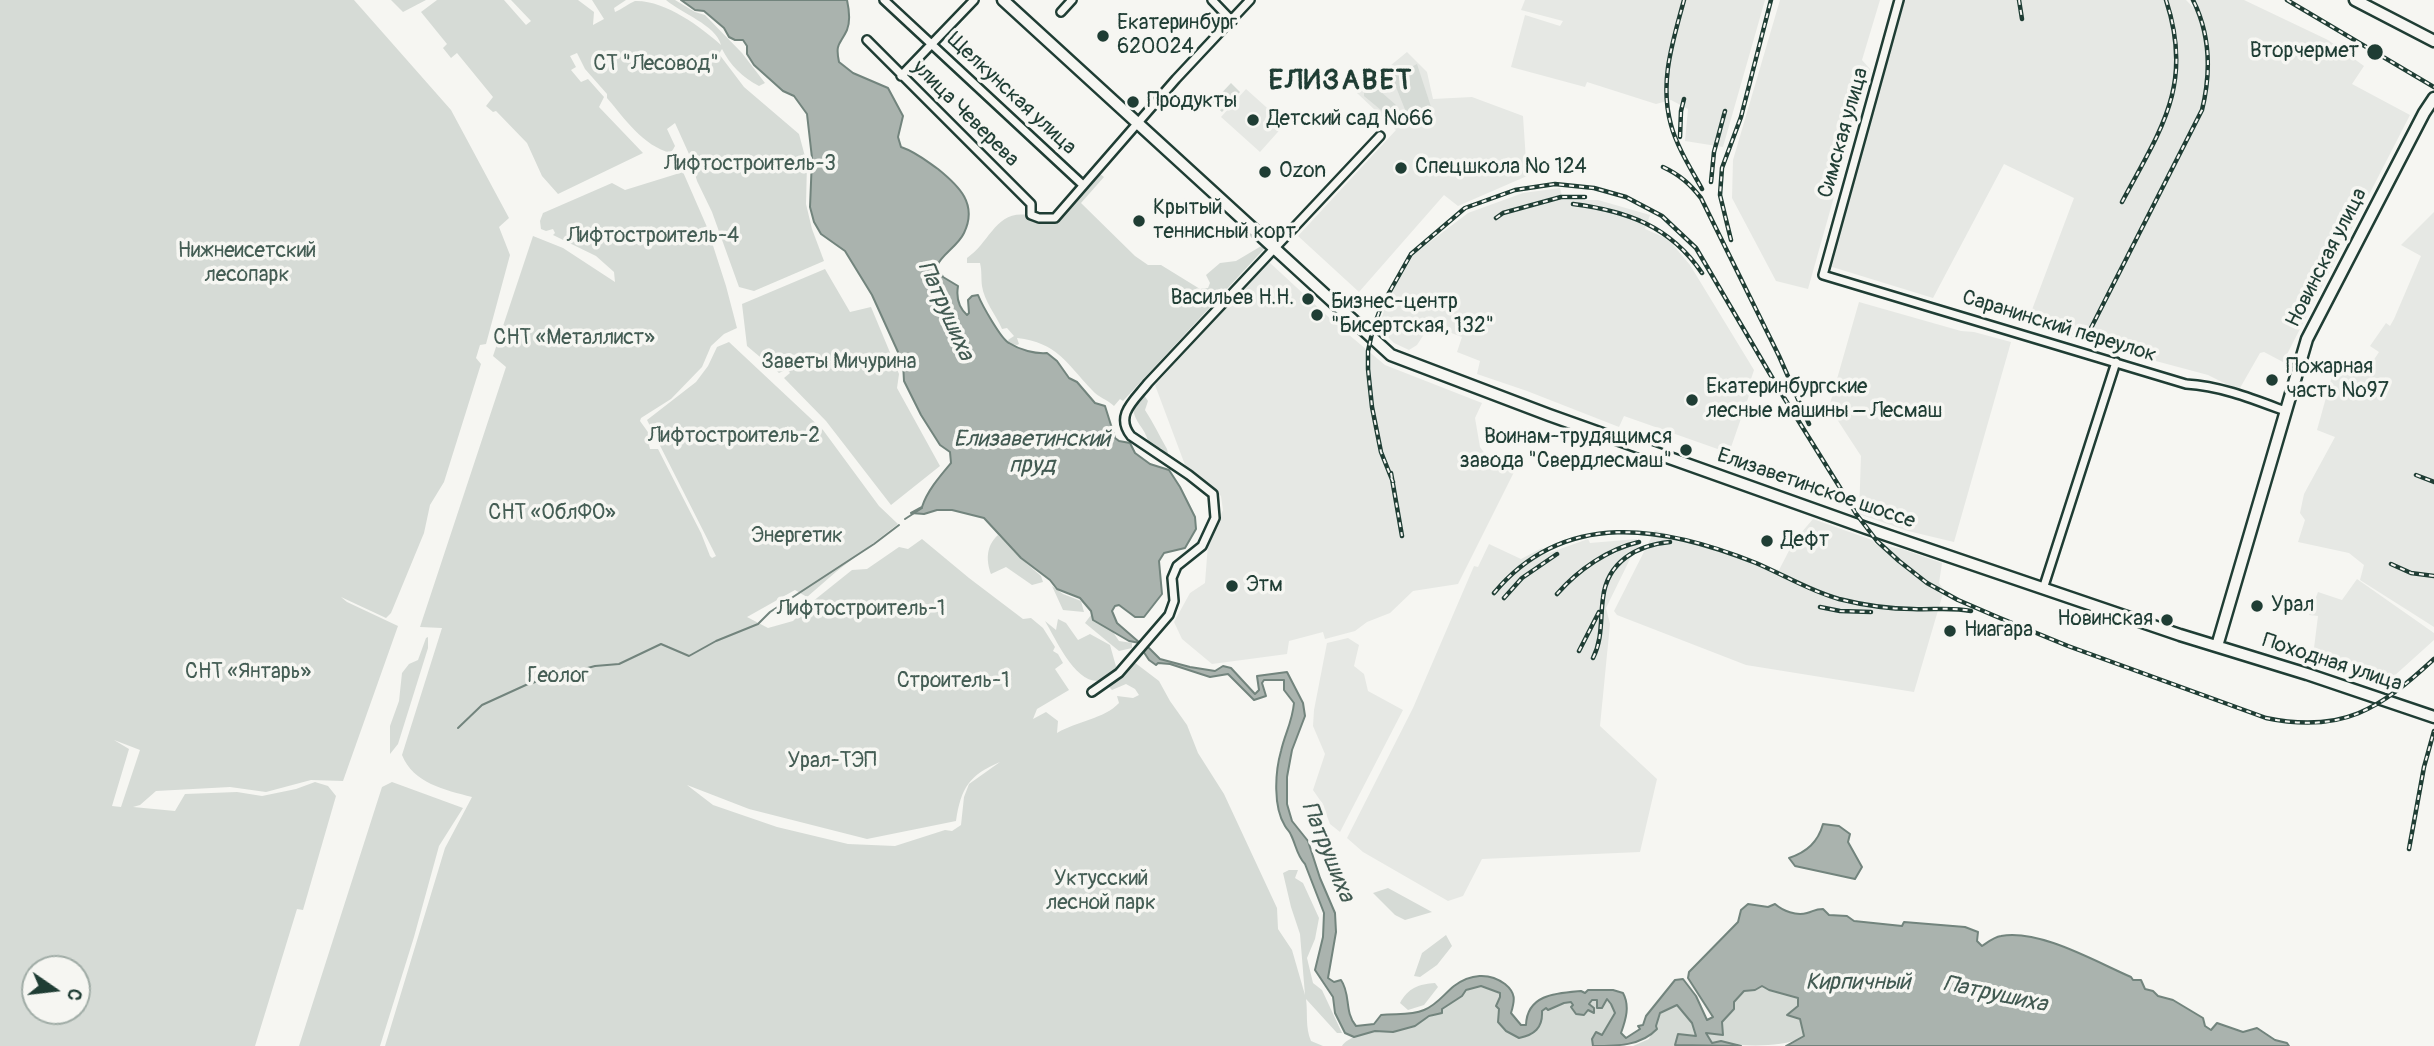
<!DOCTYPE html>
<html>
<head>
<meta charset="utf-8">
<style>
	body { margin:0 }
	#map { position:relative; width:2434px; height:1046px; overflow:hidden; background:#f6f6f2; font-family:Pangolin,sans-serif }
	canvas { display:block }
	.north { position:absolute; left:21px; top:955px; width:70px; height:70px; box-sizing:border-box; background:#f6f6f2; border:2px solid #a0aca6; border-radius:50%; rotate:104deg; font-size:19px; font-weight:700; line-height:28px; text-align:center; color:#1f3d34 }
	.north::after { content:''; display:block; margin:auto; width:24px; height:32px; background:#1f3d34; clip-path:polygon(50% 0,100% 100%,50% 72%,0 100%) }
</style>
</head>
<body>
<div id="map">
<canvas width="2434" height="1046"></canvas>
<div class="north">С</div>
</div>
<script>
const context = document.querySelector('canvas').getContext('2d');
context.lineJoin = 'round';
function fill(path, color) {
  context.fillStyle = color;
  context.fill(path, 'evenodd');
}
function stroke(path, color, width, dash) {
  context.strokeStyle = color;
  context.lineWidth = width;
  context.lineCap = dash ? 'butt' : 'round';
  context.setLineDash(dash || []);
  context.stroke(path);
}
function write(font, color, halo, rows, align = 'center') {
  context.font = font + ' Pangolin,sans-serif';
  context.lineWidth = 7;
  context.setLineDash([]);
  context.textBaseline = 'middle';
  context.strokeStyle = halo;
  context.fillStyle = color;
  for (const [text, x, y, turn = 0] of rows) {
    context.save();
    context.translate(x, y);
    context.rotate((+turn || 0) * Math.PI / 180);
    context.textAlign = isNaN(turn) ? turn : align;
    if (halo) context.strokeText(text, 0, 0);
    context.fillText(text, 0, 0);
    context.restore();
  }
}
const built = new Path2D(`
	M1525,0h240l-42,147 -38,-6 3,-32 -17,-9 -15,4 -69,-22 -2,5 -74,-20 14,-52 35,11 3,-5 -42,-11z
	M1780,0h100l-18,60 8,9 -62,220 -32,-8 -44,-83 1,-38z
	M1905,0h281l7,7 5,-2 -2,-5h48l84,40 36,26 -12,18 58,31 -127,247 -19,-10 -4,1 -20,35 -12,-3 -20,-10 -127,-34 -54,-18 47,-125 -70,-34 -71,134 -104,-32z
	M1407,52l20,20 6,27 39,-2 51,19 4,60 -69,30 -14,-11 -85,97 -61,-56 98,-106 -39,-37z
	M1246,89l39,35 -25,28 -39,-35z
	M1560,188l3,12h35l52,15 -5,14 23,10 22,26 64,105 -3,9 3,2 -25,72 -105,-37 -5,11 -92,-36 -50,-17 3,-13 -23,-9 5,-15 -32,-12 -13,20 -8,5 -15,-7 -15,-15 8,-28 27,-46 54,-41 55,-20z
	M2434,212v415l-74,-47 4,-15 -15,-12 -51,-11 7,-22 -5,-7 4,-19 31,-57 -18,-7 20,-72 30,12 12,-18 -9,-6 16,-23 4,3 4,-7 27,-63 -20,-11z
	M1268,261l68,63 49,41 97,38 -7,15 5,29 8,11 29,8 -59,118 -45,7 -23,22 -23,9 -12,9 -30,8 -2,-7 -34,9 -2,13 -75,10 -30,-25 -8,-17 16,-29 15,-10 3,-39 15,-34 -2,-14 -36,-31 -30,-80z
	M1859,302l102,29 13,1 37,10 -57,200 -46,-11 -49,-17 2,-58 -32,-49z
	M1813,519l59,21 4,4 26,5 40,14 -3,20 5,7 -30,102 -168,-27 -129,-50 -3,-4 41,-81 124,40 15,-29z
	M1588,539l2,4 47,-4 2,12 -8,6 -25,51 4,16 -10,102 57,53 -17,73 -158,7 -19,37 -15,5 -85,-49 -16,-14 66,-130 61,-142 4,1 11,-23 32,15 21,-11 4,6z
	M2357,579l77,54v7l-41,37 -80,-21 5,-40 -9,-1 9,-23 24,8z
	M1348,638l11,7 -5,21 10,8 4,17 35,19 -63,122 -10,-8 -8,-21 -9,-13 12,-36 -12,-28 1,-16 13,-67z`);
const green = new Path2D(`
	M0,0h354l97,110 58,108 -10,9 11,28 -24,89 -6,1 -4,13 5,6 -37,118 -14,23 -6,28 -33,80 -5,5 -45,-21 6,5 51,24 -55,155 -32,-1 -45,12 -36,-5 -74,4 -16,14 -7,2 42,4 10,-17 52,-2 25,4 34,-7 19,-7 13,4 8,10 -33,114 -6,-1 -42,137h-255zM114,740l26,10 -19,57 -9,-1 17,-57zM35,969h42v42h-42z
	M391,0h35l-23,12z
	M437,0h67l22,25 5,-4 -20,-21h67l16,12 -1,13 11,-6 -12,-19h34l-12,8 1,4c7,-3 13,-8 20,-11 30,-1 66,26 86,44 -5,-20 -40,-32 -55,-45h9l20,12 10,3 37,38 23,30 -6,3c-16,-8 -29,-21 -37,-37l-3,5 25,33 55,47 8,30 -1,40 6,25 12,32 -70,30 -15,-4 -27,-75 -15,-31 -8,-27 -14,-31 -8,6 8,17 -4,7c-28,-7 -46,-34 -64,-55v-4l-22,-25 -8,-16 -7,3 6,11 -5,3 10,12 7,-3 16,18 -5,10 44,46 -85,41 -16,-18 -15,-33 -31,-32 -3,1 -7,-6 7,-9 -36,-44 -6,5 -8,-10 4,-4 -26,-32z
	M1417,64l16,49 -23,9 -18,-45z
	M1231,83l9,9 -18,20 -10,-9z
	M1373,85l23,20 -9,10 -23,-19v-3z
	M683,172l24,55 19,59 11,42 -13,6 -13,12 -9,21 -31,32 -30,19 -1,3 13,18 -4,6 1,4h8l43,84 9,23 2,2 4,-2 -69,-136 49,-38 12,-16 9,-19 12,-5 94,88 56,76 19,18 -61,47 -30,26 -12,-7 -48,27 21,11 25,-7 19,-19 40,-32 15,-1 32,-22 9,2 14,-10 47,39 54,41 8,-1 12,10 12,19 -2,4 5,3 5,9 -8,6 14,21 -32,19 -4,10 13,-7 12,9 -1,12c20,-12 47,-14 62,-30l-2,-7 16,2 6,-3 -4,-6 -9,-5 -14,6 -3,-3 3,-7 22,-18 25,19 11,20 17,24 11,28 26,41 53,114 1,21 14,21 13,45 -5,-61 -9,-27 -8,-34 6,-3h9l-3,8 8,5 16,35 -4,21 -8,19 6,25 9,7 20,43h-5l-31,-34c2,14 -1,28 5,42l12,5h-938l60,-198 27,-51c-27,-7 -59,-14 -70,-42l40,-127 -22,-1 86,-260 -13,-11 40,-120 30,12 52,34 -1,-10 -18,-16 -43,-21 2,-2 -2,-4 -7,2 -5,-2 -1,-8 3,-8 69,-30 13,7zM1000,762l-31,22 -5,13 -3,28 -9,6 -7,-1 -50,16 -47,-2 -71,-17 -64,-22 -26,-20 62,24 118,30 89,-18c5,-33 13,-46 44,-59z
	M1100,174l4,3 -23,26 54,53 13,9h13l39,24 8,-1 2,-5 -4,-8 14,-12 16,-2 27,-16 1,4 -141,152 -3,-2 -6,7c-7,-7 -15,-8 -22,-16 -26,-27 -34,-47 -75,-52l2,6 -2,1 -7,-1 -2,-4 6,-4 -7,-8 -5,1c-6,-14 -18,-28 -20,-43 -1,-8 0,-15 -2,-23h-13v-5c24,-16 29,-51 65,-42l7,-4 12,2 -2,3 6,3 9,-6 18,-24z
	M825,269l25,43 21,-5 28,67 -2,14 43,78 -49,39 -65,-84 -42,-43 6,-5 -3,-4 -8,4 -32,-27 -5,-42z
	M1144,395l4,6 -3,9c8,12 14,25 22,39l1,4 -3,2 -4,-7h-5l-8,-7c-3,-13 -14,-19 -15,-33z
	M998,535l20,21 23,20 2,6 -11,3 -26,-18 -15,7c-5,-14 -5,-28 7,-39z
	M1052,586l11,8 18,7 3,11 -21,-2z
	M1091,615l6,8 12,3 10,15 13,2v5l-13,3 -34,-28z
	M1058,619l8,4 12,17 12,-6 20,11 7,25c-4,2 -9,8 -13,10 -27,9 -48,-41 -59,-59l11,9z
	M428,637v11l-30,96 -8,10v-28l9,-25 3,-28 7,-9 9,-4 8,-22z
	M392,782l71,26 -24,38 -25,91 -34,109h-81l83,-259z
	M1388,888l44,24 -27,8 -10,-5 -22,-22z
	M1446,935l6,11 -15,19 -17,12 -6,-1 8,-23z
	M1435,983l3,4 -14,18 -16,5 -8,-7c8,-15 19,-19 35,-20z
	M1477,986l12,2 11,5 -1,16 20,29 27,-30 3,2 15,-7 7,-1 22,10 -4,-8 3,-4 11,2 4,-3 4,4 4,10 -13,23 -6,-4 -4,7 1,7h-251c6,-9 24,-14 35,-15 6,-1 12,2 17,1 17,-4 31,-15 48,-19v-4c11,-8 23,-19 35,-23z
	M1762,986l7,4 29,8v8l6,31c-20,9 -43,9 -65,8 -11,-2 -17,-5 -27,-1l-6,-11 16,-11 12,-12v-8l10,-11 11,-1z
	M1677,1005l15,18 5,14 -22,9h2h-44l16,-7 11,-26z`);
const water = new Path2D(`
	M681,0h166c2,9 4,20 0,30 -7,15 -12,13 -8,32l14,11 35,15 15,28 -5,21 3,10c15,5 24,13 37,22 21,17 40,35 26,64 -6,13 -23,22 -27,33l6,11 15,9c-2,12 0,21 9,29l2,-2 -1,-13 4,-4 6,-1c4,10 23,44 31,48 11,7 26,11 38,10l10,8 12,17 8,4 18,21 10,3 10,32 4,3 11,2 5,10 15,11 19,6 11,17 15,30 1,12 -11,19 -21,5 -5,8 3,33 -18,23h-9l-16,-12 -4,1 -3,5 5,12 23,20 -11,-2 -36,-21 -2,-9 -11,-13 -23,-9 -7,-9 -29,-22 -37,-40 -32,-8h-15l-13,4 -13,-1 11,-6c5,-16 18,-31 29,-44l-1,-11 -10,-7 -19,-30 -17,-34 -1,-18 -31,-68 -27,-44 -24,-17 -7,-12 -4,-15 2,-49 -5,-44 -13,-18 -11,-5 -29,-26 -7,-11v-8l-4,-6h-8l-6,-3 -5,-9 -20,-17 -9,-1z
	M1147,646l13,13 30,8 25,4 8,-5 8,2 24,26 4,-4 -2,-14 30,-4 16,31 2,13 -13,34 -5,27v27l5,17 16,20 12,37 15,35 1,19 -8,46 6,4 7,-2c10,14 3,32 15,46l18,-2 7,-9c14,-2 29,1 43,-5 13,-5 20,-16 30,-24 16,-12 35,-14 51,-2 11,9 10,16 6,29l10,12h5c1,-31 31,-32 55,-34l4,2 3,-3h25l10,3c7,13 3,26 -2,40l5,5 14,-9 -2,-3 5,-1 3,-9 29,-36 8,-1 13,17 11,24 6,-3 -25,-39 1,-6 49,-50 3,-12 7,-6 20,3 7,-3c8,7 21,12 32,9 7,-2 8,-4 16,-4l6,6 18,1 7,5 48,5 2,-4 61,5 13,5 -1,9 5,5c6,-4 12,-9 19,-10 39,-7 95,26 130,41l2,3h8l4,9 8,2 5,5 15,4 30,18 2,8 6,4 6,-7 26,9 14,-4 18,12 12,3 2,3h-503l18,-10 -4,-17 -13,-4 11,-9v-8l-29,-8 -7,-4 -7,4 -11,1 -10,11v7l-12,13 1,13 -17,-2 6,10 9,-2 20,5 -66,-1 3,-11 18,2 -4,-13 -15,-18 -17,8 -4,13 1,3c-16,17 -40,17 -64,17l-1,-7 4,-7 6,3 13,-22 -4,-9 -4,-5 -5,9h-5v-8h-5l-3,4 5,4v5l-6,-3 -4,5 -8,-1 -5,-7 2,-2 -2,-3 -7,1 -16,7 -2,-2 -4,3c1,17 -8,24 -23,27l-13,-7 -8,-9 1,-13 -3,-3 4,-9v-4l-19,-7 -15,4 -4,6 -20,13v4l-13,3 -14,10 -22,6 -18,-1 -21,6 -9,-4 -10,-20 -2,-16 -18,-27 8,-33 1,-24 -19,-49c-8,-8 -9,-19 -14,-29 -2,-5 -3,-4 -6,-9 -12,-19 -10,-54 -4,-75 4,-18 11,-28 13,-48l-10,-13v-10h-20l-2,3 4,13 -12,4 -26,-26 -18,3 -40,-13 -12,-1 -2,2 -7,-5 -6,-9z
	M1823,824l16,2 11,8 -2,8 14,25 -7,12 -60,-13 -6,-8c18,-6 29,-16 34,-34z`);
const stream = new Path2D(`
	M905,519l17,-11
	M458,728l24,-23 46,-21 67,-18 24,-2 42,-20 28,12 27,-15 42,-17 12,-12 104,-68 25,-19`);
const minor = new Path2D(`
	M884,0l199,185
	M1212,0l20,21
	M1899,0l-76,275 363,109c35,2 67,15 99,27
	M1061,12l11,-12
	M867,40l164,164v11l8,3h16l121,-139 74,-79
	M901,76l73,-76
	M2043,589l73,-227
	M1092,692l27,-19 50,-58 5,-14 -2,-23 5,-12 25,-20 13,-28 -2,-24 -24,-19 -58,-39c-17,-21 4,-36 17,-53l232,-247`);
const major = new Path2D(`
	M1003,0l388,355 158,60 317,113 314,107 127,39 127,43
	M2355,0l79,41
	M2217,646l90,-307 117,-226 10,-15`);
const rail = new Path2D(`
	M1684,0c-11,41 -25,82 -13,125 6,22 20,44 31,64
	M2019,0l3,19
	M2287,0l147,87
	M1680,137l1,-26 3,-12
	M1663,167c17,8 27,17 38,31l78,158 30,68
	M1711,182l3,-30 11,-41
	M2122,202c39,-73 72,-117 44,-202
	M1573,204c54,7 97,22 129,69
	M1496,218l7,-5 58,-16h24
	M1731,240l-11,-45 2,-27 19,-51 30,-117
	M2091,328l111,-218c9,-37 9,-74 -9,-110
	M1391,473l11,63
	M2416,475l18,7
	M1393,482l-12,-30 -9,-45 -4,-38v-18l5,-22 8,-22 30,-53 54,-46 50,-18 40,-6 39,4 32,9 36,19 34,32 87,148 74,119 20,26 22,20 28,22 31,17 37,16 73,30 198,72c76,16 114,-9 168,-59
	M2391,564l20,9 23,3
	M1494,593c71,-85 170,-67 262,-30 28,12 54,28 83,36 24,6 49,10 74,10 19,1 39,-2 58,2
	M1557,594c21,-24 51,-45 82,-52
	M1504,598l18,-20 35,-24
	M1820,607l20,4 31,1
	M1579,651l20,-39
	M1593,658c10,-20 7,-39 10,-60 4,-36 34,-53 67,-56
	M2409,849l15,-82 10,-36`);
const markers = [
	[1103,36,7,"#1f3d34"],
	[2375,52,9,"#1f3d34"],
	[1133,102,7,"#1f3d34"],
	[1253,120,7,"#1f3d34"],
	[1401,168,7,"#1f3d34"],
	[1265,172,7,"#1f3d34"],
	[1139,221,7,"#1f3d34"],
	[1308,299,7,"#1f3d34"],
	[1317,315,7,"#1f3d34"],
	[2272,380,7,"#1f3d34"],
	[1692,400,7,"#1f3d34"],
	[1686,450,7,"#1f3d34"],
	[1767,541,7,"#1f3d34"],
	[1232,586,7,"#1f3d34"],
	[2257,606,7,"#1f3d34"],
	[2167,620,7,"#1f3d34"],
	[1950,631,7,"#1f3d34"]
];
const poiNames = [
	["Екатеринбург",1117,24],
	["620024",1117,48],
	["Вторчермет",2359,52,"right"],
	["Продукты",1147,102],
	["Детский сад №66",1267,120],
	["Спецшкола № 124",1415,168],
	["Ozon",1279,172],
	["Крытый",1153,209],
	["теннисный корт",1153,233],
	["Васильев Н.Н.",1294,299,"right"],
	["Бизнес-центр",1331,303],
	["\"Бисертская, 132\"",1331,327],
	["Пожарная",2286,368],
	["часть №97",2286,392],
	["Екатеринбургские",1706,388],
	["лесные машины – Лесмаш",1706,412],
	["Воинам-трудящимся",1672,438,"right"],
	["завода \"Свердлесмаш\"",1672,462,"right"],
	["Дефт",1781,541],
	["Этм",1246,586],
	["Урал",2271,606],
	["Новинская",2153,620,"right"],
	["Ниагара",1964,631]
];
const parkNames = [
	["СТ \"Лесовод\"",656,65],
	["Лифтостроитель-3",750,165],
	["Лифтостроитель-4",653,237],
	["Нижнеисетский",247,252],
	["лесопарк",247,276],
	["СНТ «Металлист»",574,339],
	["Заветы Мичурина",839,363],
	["Лифтостроитель-2",734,437],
	["СНТ «ОблФО»",552,514],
	["Энергетик",797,537],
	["Лифтостроитель-1",861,610],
	["СНТ «Янтарь»",248,673],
	["Геолог",558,677],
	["Строитель-1",953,682],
	["Урал-ТЭП",832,762],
	["Уктусский",1101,880],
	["лесной парк",1101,904]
];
const streetNames = [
	["Щелкунская улица",1011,94,43],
	["улица Чеверева",965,114,45],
	["Симская улица",1844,133,-74],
	["Новинская улица",2327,258,-63],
	["Саранинский переулок",2059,327,17],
	["Елизаветинское шоссе",1816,489,19],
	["Походная улица",2332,663,18]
];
const waterNames = [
	["Патрушиха",945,311,66],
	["Елизаветинский",1032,440],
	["пруд",1032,466],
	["Патрушиха",1327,852,68],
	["Кирпичный",1858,983],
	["Патрушиха",1995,995,12]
];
const districtNames = [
	["ЕЛИЗАВЕТ",1341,82]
];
fill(built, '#e6e8e4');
fill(green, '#d6dbd6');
fill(water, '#aab3ae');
stroke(water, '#72847d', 2);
stroke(stream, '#72847d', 2);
stroke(minor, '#1f3d34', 12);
stroke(major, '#1f3d34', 15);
stroke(minor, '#f6f6f2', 7);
stroke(major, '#f6f6f2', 10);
stroke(rail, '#1f3d34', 4.5);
stroke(rail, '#f6f6f2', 2, [5]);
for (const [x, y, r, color] of markers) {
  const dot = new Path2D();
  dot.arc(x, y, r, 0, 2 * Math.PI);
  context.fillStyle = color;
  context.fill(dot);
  stroke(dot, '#f6f6f2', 2.5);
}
write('21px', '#1f3d34', '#f6f6f2', poiNames, 'left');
write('21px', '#445d54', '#f6f6f2', parkNames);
write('21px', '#1f3d34', '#f6f6f2', streetNames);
write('italic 23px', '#425a52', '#f6f6f2', waterNames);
context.letterSpacing = '2px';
write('bold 28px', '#1f3d34', '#f6f6f2', districtNames);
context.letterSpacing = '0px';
</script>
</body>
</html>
